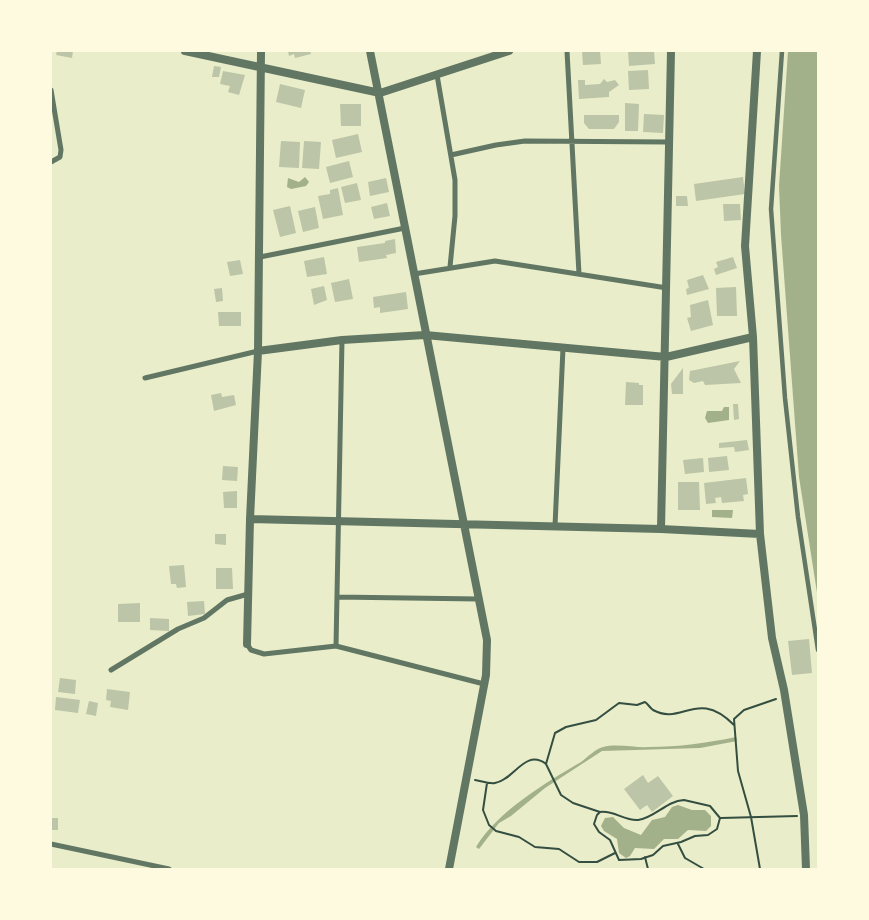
<!DOCTYPE html>
<html>
<head>
<meta charset="utf-8">
<style>
	body { margin:0 }
	#map { position:relative; width:869px; height:920px; overflow:hidden; background:#e9edc9; font-family:Georgia,serif }
	canvas { display:block }
	.frame { position:absolute; inset:0; border:52px solid #fefae0; pointer-events:none }
</style>
</head>
<body>
<div id="map">
<canvas width="869" height="920"></canvas>
<div class="frame"></div>
</div>
<script>
const context = document.querySelector('canvas').getContext('2d');
context.lineJoin = 'round';
function fill(path, color) {
  context.fillStyle = color;
  context.fill(path, 'evenodd');
}
function stroke(path, color, width, dash) {
  context.strokeStyle = color;
  context.lineWidth = width;
  context.lineCap = dash ? 'butt' : 'round';
  context.setLineDash(dash || []);
  context.stroke(path);
}
const water = new Path2D(`
	M788,51h30v548l-19,-122 -18,-242 -2,-49z
	M305,177l4,5 -3,4 -15,3 -4,-2 1,-9 11,4z
	M724,407h5v13l-21,3 -3,-5 2,-7h15z
	M712,510h21l-1,8 -20,-1z
	M736,737l1,4 -37,7 -98,3 -57,37 -34,28 -12,7 -20,26 -3,-2c22,-36 69,-64 105,-85 7,-5 14,-13 22,-15 14,-4 32,1 46,0 29,0 58,-4 87,-10z
	M678,805l14,5h13l6,6v10l-5,5 -18,-1 -10,9h-14l-10,10 -19,-1 -5,8 -4,2 -7,-5 -2,-14 -13,-8 -3,-5 4,-8 8,-1 11,11 17,7 11,-15 13,-3 7,-10z`);
const building = new Path2D(`
	M57,51h16l-1,7 -16,-3z
	M288,51h22l1,3 -16,4 -1,-4 -5,2z
	M582,51h18l1,13 -18,1z
	M628,51h26l1,13 -26,2z
	M214,66l7,1 -2,10h-7z
	M648,70l1,19 -20,1 -1,-19z
	M223,71l22,4 -6,20 -11,-3 2,-6 -10,-2z
	M604,79l3,3 8,-2 4,5 -10,7v5l-30,2 -1,-19h7v5l15,-1z
	M280,84l25,6 -4,18 -25,-6z
	M625,103l14,1 -1,27h-13z
	M340,104h21v22h-20z
	M644,114l20,1 -1,18 -20,-1z
	M584,115h35v7l-5,7h-25l-5,-6z
	M358,134l4,18 -26,6 -4,-18z
	M281,141l19,1 -1,26 -20,-1z
	M304,141l17,1 -2,27 -17,-1z
	M349,161l4,16 -23,6 -4,-16z
	M743,177l2,17 -49,7 -2,-17z
	M386,178l3,14 -19,4 -2,-14z
	M357,183l4,17 -16,3 -4,-16z
	M338,188l5,27 -20,4 -5,-23 12,-2v-4z
	M676,196h11l1,10h-12z
	M387,203l3,13 -16,3 -3,-12z
	M723,204h17l1,16 -17,1z
	M290,206l6,27 -16,4 -7,-27z
	M315,207l4,21 -16,4 -5,-21z
	M395,239l1,14 -10,2 1,3 -28,4 -2,-15 28,-4v-2z
	M324,257l3,17 -20,3 -3,-16z
	M733,257l4,11 -21,7 -2,-6 4,-2 -2,-5z
	M240,260l3,14 -13,2 -3,-14z
	M703,275l6,14 -22,6 -1,-6 3,-1 -2,-8z
	M349,279l4,20 -18,3 -4,-19z
	M324,286l3,14 -13,5 -3,-16z
	M736,287l1,29h-20l-1,-28z
	M222,288l1,13 -7,1 -2,-13z
	M406,292l2,17 -28,4v-6l-6,1 -1,-11z
	M708,300l5,25 -22,6 -4,-13 4,-1 -1,-12z
	M218,312h23v14h-22z
	M740,361l-6,8 7,14 -36,2 -2,-4 -9,2 -5,-3 1,-9z
	M683,368v26h-11l-1,-10z
	M626,382l13,1v2h4v20h-18z
	M221,393l1,4 12,-2 2,10 -22,6 -3,-16z
	M733,404h5l1,15 -5,1z
	M747,440l2,10 -14,2 -1,-5 -15,1v-5z
	M727,456l2,14 -20,2 -1,-14z
	M703,458l1,14 -19,2 -2,-14z
	M223,466l15,1 -1,14 -15,-1z
	M746,478l2,16 -5,1 1,6 -22,2 -1,-6 -6,1 1,5 -10,1 -2,-21z
	M678,482h21l1,28h-22z
	M237,491v17h-13l-1,-16z
	M215,534h11v11l-11,-1z
	M184,565l2,22 -9,1 -1,-4h-5l-2,-18z
	M216,568h16l1,21h-17z
	M204,601l1,13 -17,2 -1,-14z
	M140,603v19h-22v-18z
	M150,618l19,1v12l-19,-1z
	M809,639l3,34 -20,2 -4,-34z
	M60,678l16,2 -1,14 -17,-2z
	M107,689l23,3 -2,18 -18,-3 1,-6 -5,-1z
	M56,697l24,3 -2,13 -23,-3z
	M89,701l9,2 -2,13 -10,-2z
	M643,775l5,8 10,-7 15,20 -21,16 -5,-7 -7,5 -16,-21z
	M51,818h7v12h-7z`);
const path = new Path2D(`
	M546,764l9,-31 11,-6 30,-7 23,-17 18,2 8,-3c3,2 5,6 8,8 29,16 44,-22 81,15
	M475,780c6,1 14,4 20,3 19,-3 30,-35 51,-19l15,31 12,8 27,9
	M487,783l-4,27 6,15 7,6 23,6 16,10 24,2 20,13h18l18,-9
	M684,800l26,6 10,12 -3,11 -9,6 -13,1 -14,6 -18,4 -10,9 -12,4 -22,1 -9,-20 -11,-8 -5,-8 3,-9 3,-3c14,-2 24,9 38,8 17,-2 28,-19 46,-20z
	M721,818l76,-2
	M678,844l7,14 19,11
	M645,857l3,12
	M760,869l-9,-52 -13,-46 -4,-52 10,-9 32,-11`);
const pedestrian = new Path2D(`
	M782,51l-11,158 14,189 13,119 20,133`);
const minor = new Path2D(`
	M567,51l12,223
	M437,75l18,105v36l-5,51
	M51,90l10,60 -1,7 -9,5
	M451,155l45,-10 29,-4 144,1
	M260,257l145,-29
	M414,274l81,-13 172,27
	M145,378l113,-27
	M555,526l8,-178
	M337,597l141,2
	M247,644l4,6 13,4 72,-8 148,38
	M336,646l6,-306
	M111,670l67,-41 26,-11 23,-18 21,-6
	M51,844l118,25`);
const tertiary = new Path2D(`
	M185,51l195,42 129,-42
	M370,51l117,589 -1,35 -37,194
	M757,51l-12,195 8,91 7,197 12,104 12,52 20,125 2,54
	M258,351l84,-11 83,-5 241,22 87,-20
	M250,519l411,10 99,5
	M661,529l10,-478
	M247,644l3,-125 8,-168 3,-300`);
fill(water, '#a3b18a');
fill(building, '#bcc5a7');
stroke(path, '#344e41', 2);
stroke(pedestrian, '#617663', 4.5);
stroke(minor, '#617663', 5);
stroke(tertiary, '#617663', 8);
</script>
</body>
</html>
